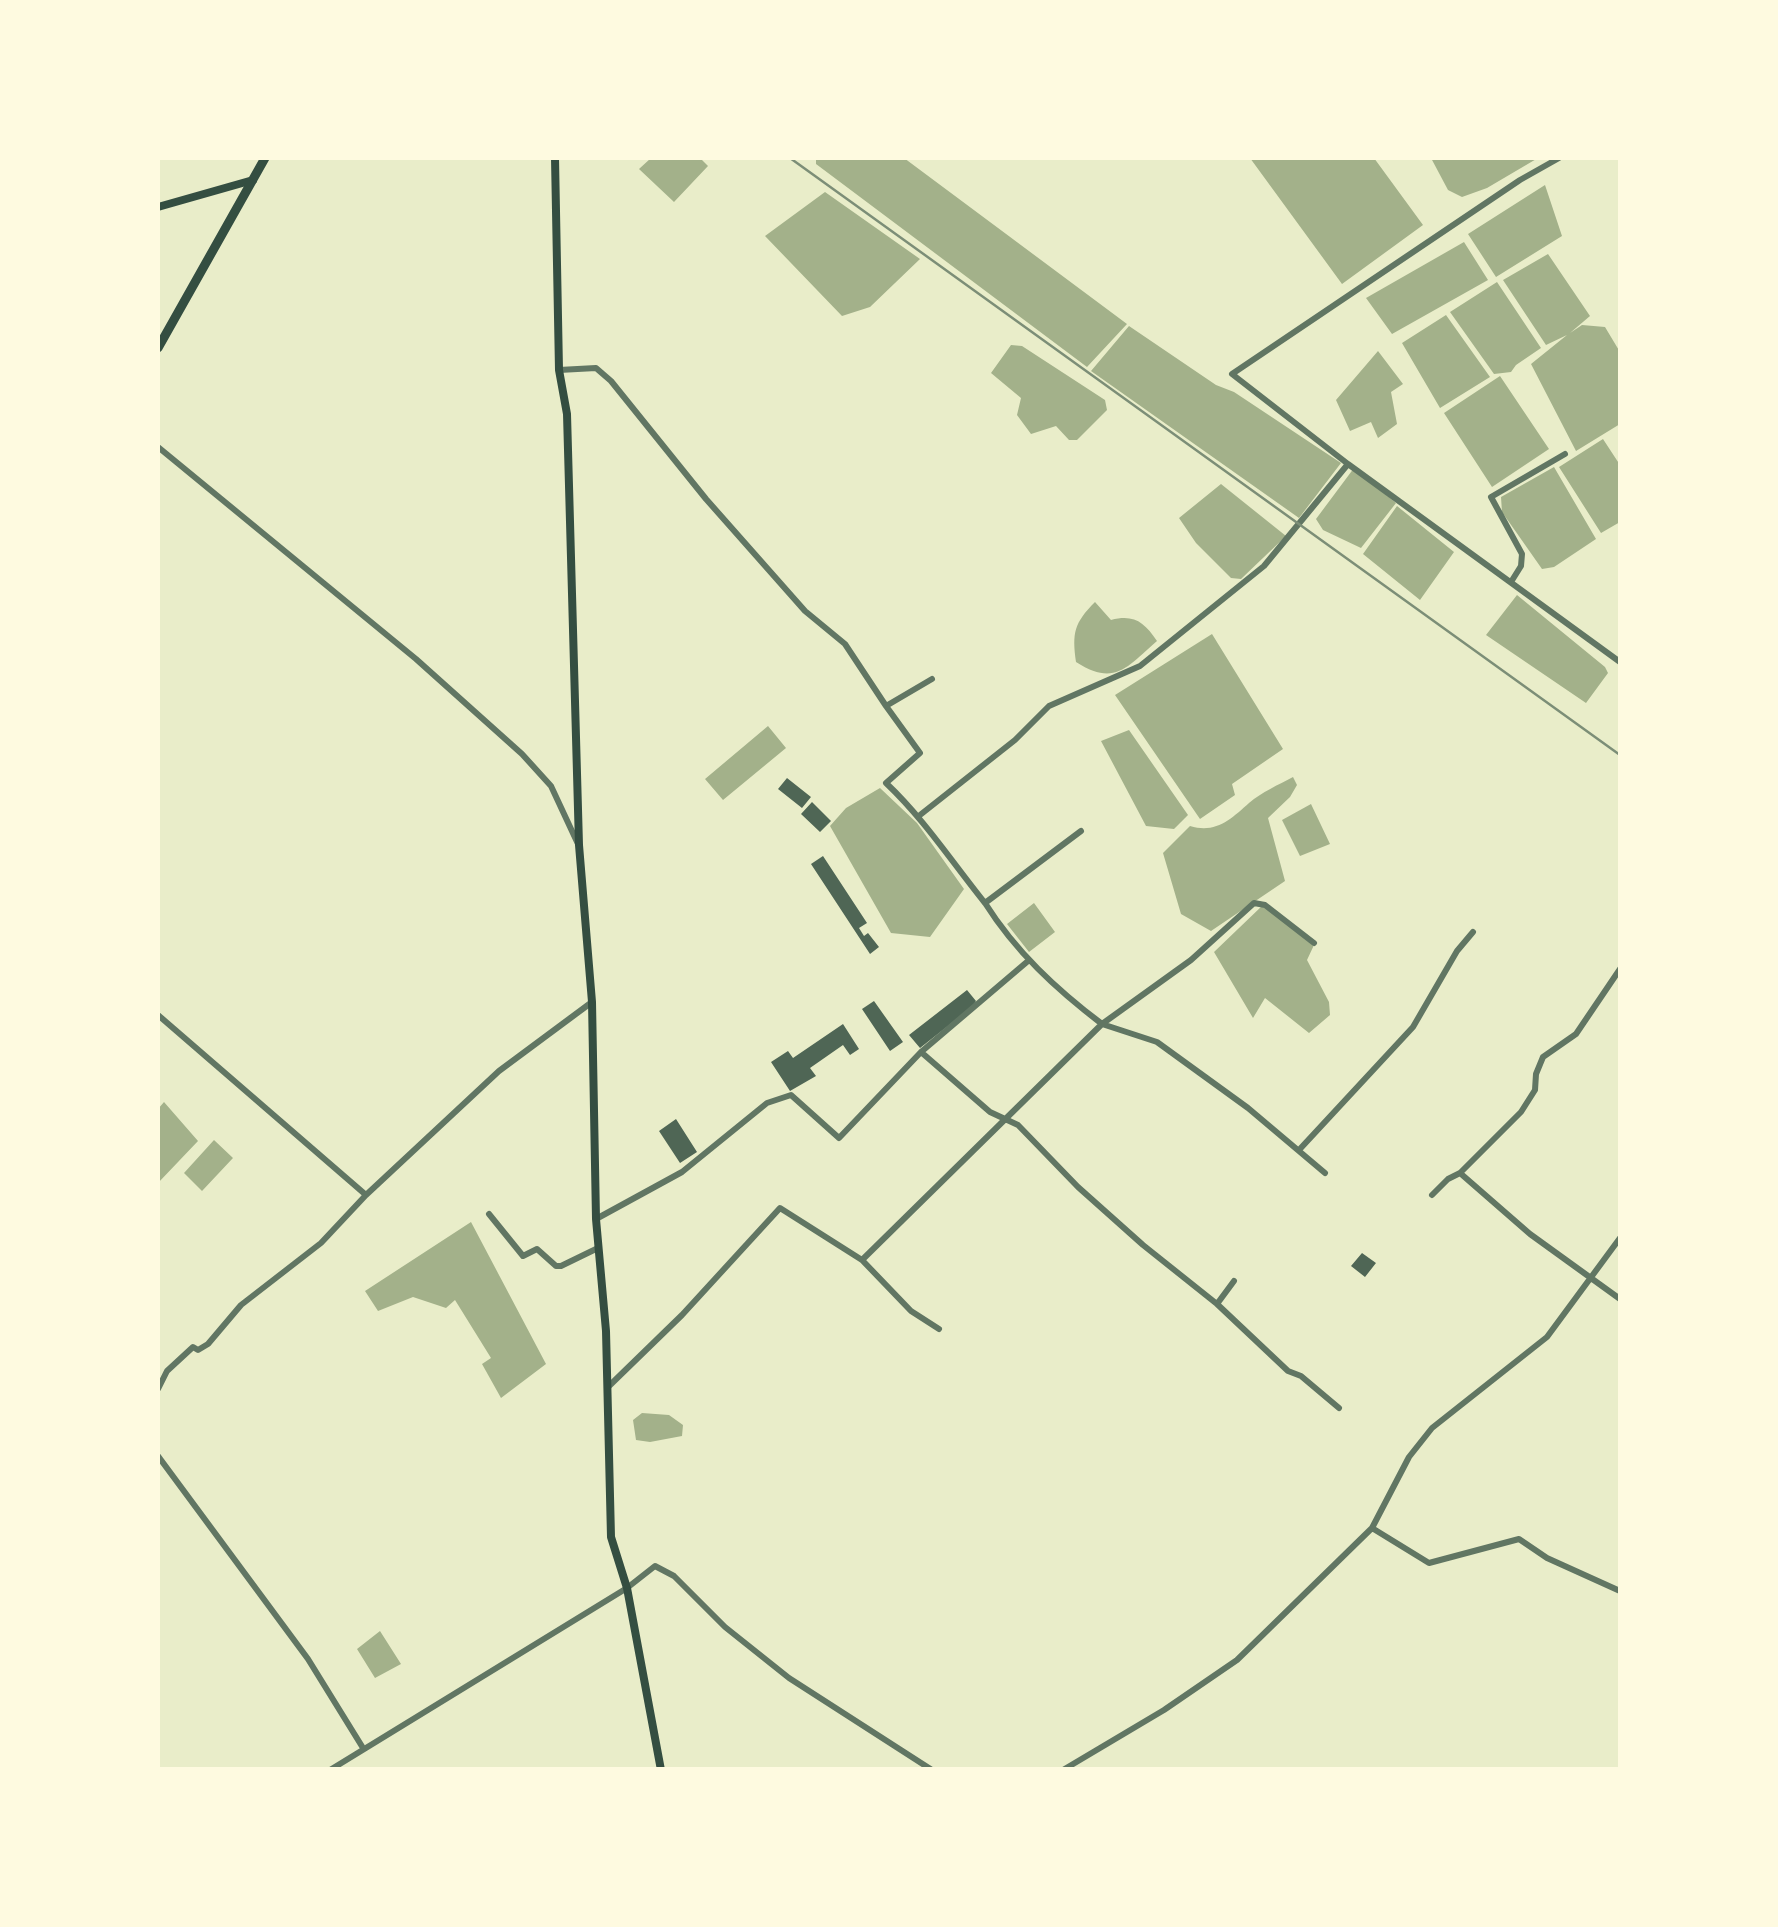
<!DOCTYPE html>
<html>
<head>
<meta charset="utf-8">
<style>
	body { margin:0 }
	#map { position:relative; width:1778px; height:1927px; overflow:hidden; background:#e9edc9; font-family:Montserrat,sans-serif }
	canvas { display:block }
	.frame { position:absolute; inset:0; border:160px solid #fefae0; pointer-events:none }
</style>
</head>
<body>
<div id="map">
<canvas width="1778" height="1927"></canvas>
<div class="frame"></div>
</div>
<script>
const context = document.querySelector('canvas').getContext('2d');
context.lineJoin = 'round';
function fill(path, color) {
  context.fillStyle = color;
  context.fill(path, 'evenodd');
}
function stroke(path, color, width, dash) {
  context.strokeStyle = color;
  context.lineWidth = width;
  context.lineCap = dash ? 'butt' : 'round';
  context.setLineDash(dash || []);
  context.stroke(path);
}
const water = new Path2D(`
	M651,158h49l8,8 -34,36 -35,-33z
	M816,158h88l223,166 -40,43 -271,-203z
	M1250,158h124l49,67 -81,59z
	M1431,158h107l-51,30 -25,9 -14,-7z
	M1545,185l17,51 -66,41 -28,-43z
	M825,192l95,67 -50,48 -28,9 -77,-80z
	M1464,242l24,38 -96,54 -26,-36z
	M1548,254l42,62 -20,17 12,-8 23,2 15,25v72l-44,27 -45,-87 36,-29 -21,10 -43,-65z
	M1497,282l44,66 -25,17 -5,7 -17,2 -44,-62z
	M1446,315l44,62 -50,31 -38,-65z
	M1129,326l87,59 18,7 107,71 -42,55 -208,-147z
	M1011,345l11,1 83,54 2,10 -30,30h-8l-13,-14 -25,8 -14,-19 4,-17 -30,-25z
	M1378,351l25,33 -12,8 6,32 -19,14 -7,-16 -21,9 -14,-31z
	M1500,376l49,73 -57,38 -48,-74z
	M1603,439l17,26v57l-19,11 -42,-66z
	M1554,467l42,72 -42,28 -12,2 -40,-57 -1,-15z
	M1354,468l42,35 -35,45 -38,-18 -7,-11z
	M1221,484l65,52 -45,43 -10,-1 -35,-35 -17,-25z
	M1397,506l57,46 -34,48 -57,-46z
	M1517,595l88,72 3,6 -22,30 -100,-68z
	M1095,602l16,18c23,-6 33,2 46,21 -30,26 -42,46 -81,21 -4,-29 -2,-39 19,-60z
	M1212,634l71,115 -51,35 3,11 -35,24 -85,-124z
	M768,726l18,22 -63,52 -18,-21z
	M1129,730l59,85 -14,14 -28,-3 -45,-85z
	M1293,777l4,8 -7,12 -22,21 17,63 -74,50 -30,-17 -18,-61 27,-27c26,8 41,-7 59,-23 13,-11 29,-18 44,-26z
	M880,788l37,35 47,66 -34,48 -39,-4 -61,-107 16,-18z
	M1311,804l19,40 -30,12 -18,-36z
	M1034,903l21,29 -26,20 -22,-28z
	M1263,905l51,40 -7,15 22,42 1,13 -21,18 -44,-35 -12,20 -39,-66z
	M164,1102l34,39 -40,42v-74z
	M214,1140l19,18 -31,33 -18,-18z
	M471,1222l75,142 -45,34 -19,-34 9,-6 -36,-58 -9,8 -33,-11 -35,14 -13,-20z
	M642,1413l27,2 14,10 -1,11 -32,6 -14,-2 -3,-20z
	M380,1631l21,33 -26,14 -18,-29z`);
const building = new Path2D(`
	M787,778l24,19 -9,11 -24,-19z
	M812,802l19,19 -11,11 -19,-18z
	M823,856l44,67 -8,5 5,8 4,-3 11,14 -9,7 -59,-90z
	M967,990l9,11 -4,6 -52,41 -11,-13z
	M874,1001l29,41 -13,9 -28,-42z
	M843,1024l16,25 -9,6 -7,-10 -33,23 6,8 -26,15 -19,-29 17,-11 5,7z
	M676,1119l21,33 -17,11 -21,-32z
	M1362,1253l14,10 -11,14 -14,-11z`);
const minor = new Path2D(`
	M1559,158l-39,22 -288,194 116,90 272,198
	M559,370l37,-2 15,13 95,118 99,112 40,33 41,62 46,-27
	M158,447l258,212 106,95 29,32 27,58
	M1511,582l10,-16 1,-12 -31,-57 74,-43
	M886,706l34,47 -34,30c38,36 66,79 99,120
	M920,815l95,-75 34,-34 91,-40 124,-100 84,-102
	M1081,831l-96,72c31,49 71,86 117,121l89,-64 63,-57 11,2 49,38
	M158,1015l208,180
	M921,1052l69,60 28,13 60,62 65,58 74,59 71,67 13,5 38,32
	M1299,1150l114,-123 44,-76 16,-19
	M1460,1173l70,61 90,65
	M1432,1195l16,-16 12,-6 61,-61 14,-22 1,-16 7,-17 33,-23 44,-65
	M489,1214l34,42 14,-7 19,17h5l37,-18
	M596,1219l86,-47 85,-69 24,-8 48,43 82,-86 107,-91
	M862,1260l240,-236 55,18 91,66 77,65
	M1217,1304l17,-23
	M608,1387l74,-72 98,-107 82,52 49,51 28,18
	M158,1389l9,-18 26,-24 5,3 10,-6 33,-39 80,-62 45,-48 133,-124 93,-69
	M158,1456l150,203 55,89
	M1372,1528l57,35 90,-24 28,19 73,33
	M330,1770l297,-182 28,-22 19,10 51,51 64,51 143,92
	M1063,1770l101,-60 73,-50 135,-132 37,-71 23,-29 115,-91 73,-99`);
const secondary = new Path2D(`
	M555,158l4,212 8,44 12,431 13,157 4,217 10,112 5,206 16,51 34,182
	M158,207l95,-27`);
const primary = new Path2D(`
	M158,348l107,-190`);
const rail = new Path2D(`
	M790,158l830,597`);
fill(water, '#a3b18a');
fill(building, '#4f6655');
stroke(minor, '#617663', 6);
stroke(secondary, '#344e41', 8);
stroke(primary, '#344e41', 9);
stroke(rail, '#7c8e77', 2.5);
</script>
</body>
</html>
